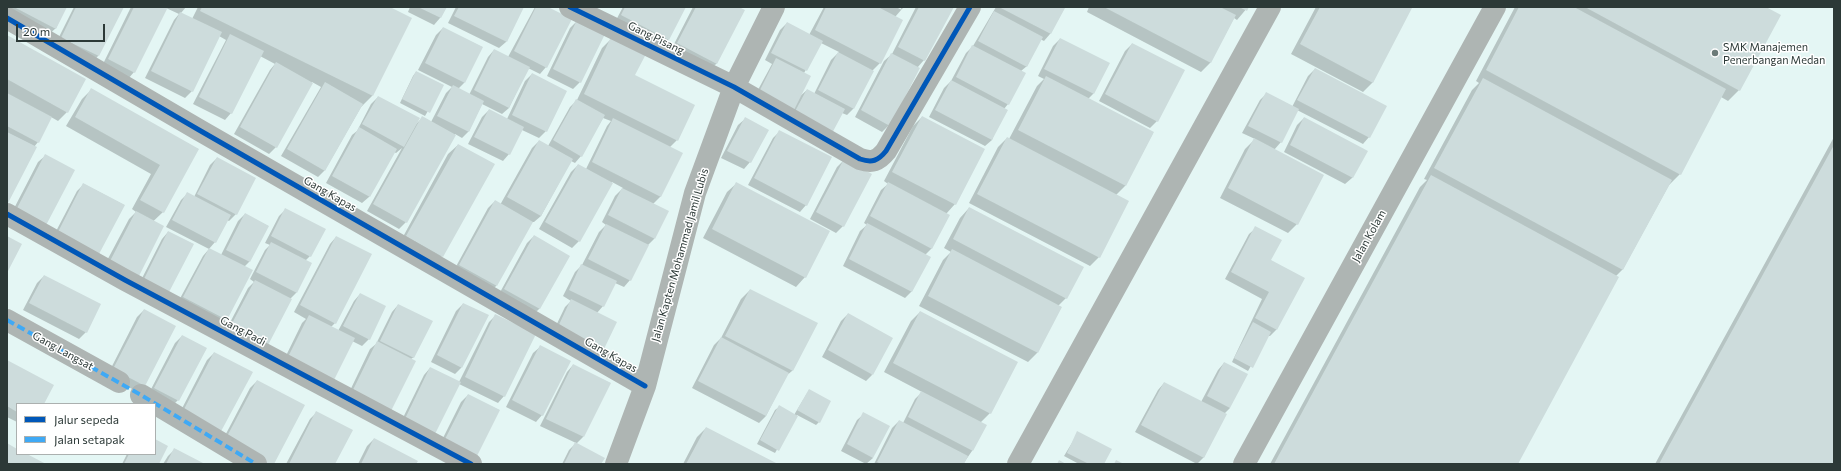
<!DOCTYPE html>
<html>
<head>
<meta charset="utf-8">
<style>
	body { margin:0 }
	#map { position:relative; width:1841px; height:471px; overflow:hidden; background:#e4f6f4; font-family:Commissioner,sans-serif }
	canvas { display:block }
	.frame { position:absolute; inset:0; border:8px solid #2c3937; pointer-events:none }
	.legend { position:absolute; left:16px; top:403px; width:140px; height:52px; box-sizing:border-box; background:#fff; border:1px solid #abb0af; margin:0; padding:5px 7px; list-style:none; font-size:12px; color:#2c3937 }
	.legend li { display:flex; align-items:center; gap:8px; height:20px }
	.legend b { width:20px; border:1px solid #abb0af }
	.scale { position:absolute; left:16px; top:24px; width:89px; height:18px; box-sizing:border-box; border:2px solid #2c3937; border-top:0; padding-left:5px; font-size:12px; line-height:14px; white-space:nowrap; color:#2c3937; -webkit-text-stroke:3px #fff; paint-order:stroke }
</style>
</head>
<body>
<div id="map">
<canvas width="1841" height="471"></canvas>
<div class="frame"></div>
<ul class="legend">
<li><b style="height:5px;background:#0057b8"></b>Jalur sepeda</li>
<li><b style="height:5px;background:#3fa9f5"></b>Jalan setapak</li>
</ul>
<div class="scale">20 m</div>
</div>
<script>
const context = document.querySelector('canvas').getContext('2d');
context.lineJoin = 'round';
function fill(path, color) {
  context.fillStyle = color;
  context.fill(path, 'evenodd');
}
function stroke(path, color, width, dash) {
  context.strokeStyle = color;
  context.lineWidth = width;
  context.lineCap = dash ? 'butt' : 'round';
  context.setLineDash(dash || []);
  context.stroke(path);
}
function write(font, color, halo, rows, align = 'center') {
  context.font = font + ' Commissioner,sans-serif';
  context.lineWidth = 3;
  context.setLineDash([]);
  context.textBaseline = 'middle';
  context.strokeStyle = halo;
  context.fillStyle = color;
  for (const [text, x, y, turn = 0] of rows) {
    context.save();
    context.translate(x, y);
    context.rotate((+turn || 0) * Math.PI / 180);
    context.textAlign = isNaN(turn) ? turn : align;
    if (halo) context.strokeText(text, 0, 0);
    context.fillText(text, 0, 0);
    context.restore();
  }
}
const shadow = new Path2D(`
	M7,7h59l-10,21 -10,9 -39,-20z
	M74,7h49l-25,49 -6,7 -37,-18z
	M131,7h55l-5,6 11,6 6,-12h190l22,11 -38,78 -11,11 -36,63 -7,7 -37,-21 40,-69 -9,-5 -36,65 -7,7 -35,-20 36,-64 5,-6 -15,-8 -29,57 -6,7 -32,-16 33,-64 -7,-4 -27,55 -7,7 -40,-20 29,-58 5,-6 -13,-6 -32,64 -6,7 -26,-13z
	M410,7h36l-6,11 -6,7 -26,-13z
	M456,7h67l-17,35 -7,6 -51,-25z
	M535,7h11v60l-6,7 -12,-6 -19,40 -7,6 -20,-10 -13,27 -7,7 -7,-4 -49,88 -7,7 -32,-18 35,-63 -6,5 -2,-1 -25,45 -7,6 -36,-20 26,-48 5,-4 14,-27 7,-7 38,27 7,-7 8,5 15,-29 6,-6 -34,-17 18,-35 7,-7 39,19 -18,36 -6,6 11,6 19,-38 6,-7 14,7z
	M623,7h62l-17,33 -7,6 -46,-24z
	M693,7h45l-21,56 -7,7 -39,-20z
	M824,7h72l6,3 -2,-3h4l-2,2 -7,8 -15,46 -8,8 -19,38 -6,6 -5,-2 -12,23 -77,-37 19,-35 -7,-4 15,-30 7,-7 22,12zM821,43l18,9 -8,8 -17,34 -7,-4 -8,7 5,-24z
	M916,7h37l-29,53 -7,8 -28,57 -7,7 -27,-15 29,-56 8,-7z
	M996,7h65l3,2 -14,25 -6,7 -4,-2 -13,27 -6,5 3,2 -16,31 -4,5 -12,31 -7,6 -56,-29 15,-29 7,-7 15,-28 7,-7z
	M1089,7h159l-11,13 -3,-2 -24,45 -9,9 -114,-60z
	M1316,7h92l-35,75 -10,10 -72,-38z
	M1515,7h249l-25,83 -11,11 -7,-4 -41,77 -11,11 -46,84 -7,7 -99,188h-247l150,-277 7,-7 -3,-1 48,-89 7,-7 -3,-2z
	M577,21l3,61 -7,7 -26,-13 23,-48z
	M7,36l60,76 -9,9 -7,-4 -13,25 -4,5 -27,56z
	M612,38l21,38 44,64 -7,7 -9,49 -8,8 1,35 -6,6 -18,35 -6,7 -9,-4 -12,23 -6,7 -46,23 14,-29 6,-6 -8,-5 12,-24 7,-7 17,-33 7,-7 -4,-3 13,-26 8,-8 -11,-6 -33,59 -7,7 -33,-19 32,-57 7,-7 8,4 21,-43 4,-5 -8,-3 -22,38 -6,7 -4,-2 -30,55 -7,6h-2l-36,64 -6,7 -37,-21 35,-64 7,-7 5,4 32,-57 7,-7 9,5 22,-39 7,-7 25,-52z
	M1060,39l48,25 -15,30 -5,5 65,34 -28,53 -9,9 -17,62 -9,9 -121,-63 29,-56 9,-9 2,1 28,-53 7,-7 -6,-3 15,-30z
	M1132,44l25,77 -7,7 -51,-27 26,-50z
	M1315,69l54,68 -6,7 -66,-34 -16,32 -7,8 23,74 -9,9 -68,-35 25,-49 10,-10 -13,-6 18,-33 6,-6 26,13 16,-31z
	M416,72l27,13 -18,31 -25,-13 13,-27z
	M532,74l33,18 -19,39 -7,7 -17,-8 -13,24 -6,7 -35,-17 14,-27 7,-7 18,9 18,-38z
	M91,90l107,59 -35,63 -61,58 27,-51 7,-7 -4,-3 19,-35 -85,-48 16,-27z
	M922,117l33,87 -9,10 -14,34 -7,7 -13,36 -7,7 -62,-32 17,-35 7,-6 -3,-2 17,-33 7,-6 -4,-3 29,-55z
	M1304,118l62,33 -14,27 -7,6 -61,-32 13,-27z
	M745,119l5,43 -6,7 -23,-11 17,-33z
	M780,131l26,74 -6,7 -52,-27 25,-47z
	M1834,137v327h-179z
	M458,145l-16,111 -9,9 -35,-19 50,-92z
	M45,156l29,15 -67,51 31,-60z
	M217,158l19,56 -7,7 -2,-1 -12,22 -6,7 12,6 17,-34 7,-7 23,12 -19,36 -5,5 -18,52 -7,7 -42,-22 26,-48 6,-7 -43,-22 15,-27 6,-6 7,3 16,-32z
	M844,160l-1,66 -7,7 -26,-14 27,-52z
	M737,183l68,94 -9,10 -93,-49 24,-46z
	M84,184l40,21 -72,34 25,-48z
	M969,208l97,90 -8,8 3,1 -24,46 -9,9 -109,-56 24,-46 8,-8 -7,-4 16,-30z
	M286,209l24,47 -5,5 6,3 -15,29 -6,6 -67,37 25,-48 6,-6 -4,-3 15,-29 5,-5 -5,-2 14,-27z
	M1256,228l14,32 33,18 -27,52 -6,6h-2l-20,35 -16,-9 30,-63 -37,-20 24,-45z
	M168,232l25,12 -56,44 25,-49z
	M534,236l6,72 -7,7 -35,-19 29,-53z
	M336,237l-1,86 -4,4 7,4 16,-30 6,-7 9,45 -7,7 -10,-5 -73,29 23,-47 4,-4 -12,-7 36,-68z
	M44,276l42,56 -7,7 -56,-29 14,-27z
	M750,290l66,34 -24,47 -6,5 -20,40 -7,7 -67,-35 22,-43 7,-7 20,-39z
	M463,304l-2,64 -6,6 -24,-12 25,-51z
	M398,305l16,52 -70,46 26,-54 6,-5 16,-32z
	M144,310v75l-6,7 -31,-16 30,-59z
	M920,312l70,101 -10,10 -8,28 -9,13h-89l18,-36 7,-7 4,2 12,-24 7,-7 -38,-20 27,-51z
	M848,314l24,61 -6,6 -44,-24 19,-36z
	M496,315l8,81 -6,7 -39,-19 -63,48 28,-57 6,-7 29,14 30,-60z
	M182,336l24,13 -28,51 -7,7 -23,-12 27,-52z
	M540,347l2,68 -6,7 -30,-15 27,-54z
	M214,353l37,19 -76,50 32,-62z
	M7,361l35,43h-25v18l-10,-5z
	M1224,363l6,45 -6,6 -20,43 -7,7 -62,-32 23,-42 6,-7 37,19 17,-32z
	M573,365l37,18 -27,54 -7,7 24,20h-38l7,-14 7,-7 -36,-17 27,-54z
	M257,381l16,83 -55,-15 32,-61z
	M809,390l10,32 -3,3 -19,-10 -22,38 -18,-9 18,-34 4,-3 15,8z
	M468,395l31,15 -63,42 25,-50z
	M317,412l17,52h-48l24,-45z
	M864,414l9,44 -7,6 -25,-13 16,-31z
	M706,428l69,36h-92l14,-27z
	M1078,433l25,31h-24l-15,-8z
	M374,439l41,25h-57l9,-18z
	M155,440l3,24h-36l5,-10h28z
	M175,449l28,15h-40l5,-8z`);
const building = new Path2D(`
	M14,7h53l-11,22z
	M76,7h48l-25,49 -38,-18z
	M134,7h34l-33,66 -27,-14z
	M202,7h188l22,11 -39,78 -173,-85z
	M418,7h29l-6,11z
	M459,7h65l-17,35 -53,-26z
	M536,7h12l24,12 -25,49 -33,-17z
	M625,7h61l-17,33 -48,-25z
	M696,7h43l6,3 -28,54 -40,-21z
	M826,7h52l25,13 -22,44 -66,-34z
	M919,7h35l-29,54 -27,-14z
	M999,7h64l2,1 -14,26z
	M1104,7h116l16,8 -25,48z
	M1239,7h10l-2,4z
	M1320,7h90l2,1 -39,75 -73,-39z
	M1519,7h55l152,82 -45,86 -195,-105z
	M1585,7h181l15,8 -41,76z
	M994,11l49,26 -16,30 -49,-26z
	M180,12l42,20 -29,60 -42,-21z
	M577,20l28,14 -24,49 -28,-14z
	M787,22l36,19 -16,30 -36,-18z
	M443,27l40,20 -18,36 -40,-20z
	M230,34l34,17 -32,63 -33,-17z
	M7,35l79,44 -18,34 -61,-34z
	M611,37l35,17 -11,21 60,30 -17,36 -94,-47z
	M1060,38l50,25 -16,31 -50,-25z
	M1132,43l53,27 -27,52 -53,-28z
	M972,45l54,28 -17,32 -53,-28z
	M494,49l36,18 -21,41 -35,-18z
	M838,52l36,19 -20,38 -36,-19z
	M891,53l29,15 -30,58 -29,-16z
	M776,58l35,18 -17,34 -35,-18z
	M276,62l37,21 -36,65 -37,-21z
	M1315,68l72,38 -17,32 -73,-38z
	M416,71l28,14 -14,28 -28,-14z
	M532,73l35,18 -20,41 -35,-17z
	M1046,76l108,56 -28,54 -108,-56z
	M1483,78l189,102 -49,90 -189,-102z
	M951,80l57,30 -16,30 -57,-30z
	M325,82l38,22 -38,67 -38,-22z
	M453,85l31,16 -15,31 -32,-16z
	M91,88l108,61 -35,64 -24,-13 20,-35 -85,-48z
	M807,89l38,20 -15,28 -38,-20z
	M1266,92l33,17 -17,34 -34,-17z
	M7,93l45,24 -13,26 -32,-17z
	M378,96l42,22 -16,29 -42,-23z
	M576,99l29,16 -23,42 -29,-17z
	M489,109l35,18 -14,28 -36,-18z
	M422,116l34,19 -49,88 -34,-19z
	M922,116l63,33 -29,56 -64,-33z
	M745,117l24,13 -18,33 -24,-12z
	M1304,117l64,34 -15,27 -63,-33z
	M613,118l70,35 -22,44 -69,-35z
	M359,127l38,22 -27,48 -38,-21z
	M779,130l53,27 -25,49 -53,-28z
	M7,132l30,15 -30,58z
	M1007,137l122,64 -29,57 -123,-64z
	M1254,138l70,37 -26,50 -70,-37z
	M539,140l34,19 -32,57 -34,-19z
	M458,144l37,20 -52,93 -37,-21z
	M1834,145v319h-175z
	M45,154l30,16 -32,61 -30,-15z
	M217,157l39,21 -19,37 -40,-21z
	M844,159l28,15 -28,53 -28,-15z
	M578,164l35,19 -33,59 -35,-20z
	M1431,175l188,102 -101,187h-244z
	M736,182l94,49 -24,47 -94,-49z
	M888,182l62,33 -18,34 -62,-33z
	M83,183l42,22 -26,49 -41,-22z
	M622,188l47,23 -14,28 -47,-24z
	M187,192l44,23 -15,28 -44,-23z
	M495,200l38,22 -36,64 -38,-21z
	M969,207l115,60 -17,32 -114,-60z
	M285,208l41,21 -15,28 -40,-21z
	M136,211l28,15 -26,52 -29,-15z
	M245,213l24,13 -19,36 -24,-12z
	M867,223l64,34 -19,35 -63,-33z
	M606,224l43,21 -18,36 -43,-22z
	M1255,226l27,14 -11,20 34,18 -28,52 -22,-12 14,-26 -38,-20z
	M168,231l26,13 -26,50 -25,-13z
	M534,235l36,21 -30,53 -36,-20z
	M7,236l15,8 -15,29z
	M336,236l36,18 -36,70 -36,-19z
	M271,242l41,21 -15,30 -41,-21z
	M209,248l44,22 -26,50 -44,-23z
	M952,249l110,58 -24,46 -110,-57z
	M581,264l36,17 -13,26 -35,-17z
	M44,275l57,29 -14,29 -58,-30z
	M255,280l37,19 -26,50 -37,-20z
	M750,289l68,34 -25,48 -68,-35z
	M360,293l26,13 -16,34 -27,-14z
	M571,299l46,23 -14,29 -46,-22z
	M463,303l26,12 -27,53 -25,-13z
	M398,304l35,17 -19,37 -34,-17z
	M144,309l32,17 -31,60 -32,-17z
	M920,311l98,51 -27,52 -98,-51z
	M848,313l45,25 -20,37 -45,-25z
	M495,314l41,20 -31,63 -40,-20z
	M309,315l46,23 -24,48 -46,-23z
	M1253,322l18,10 -18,36 -19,-10z
	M182,335l25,13 -28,53 -25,-13z
	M721,337l68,36 -23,43 -68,-35z
	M377,341l39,20 -27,54 -39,-19z
	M540,345l31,16 -28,55 -31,-16z
	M214,352l39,20 -34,63 -38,-20z
	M7,360l47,25 -10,19h-27v8l-10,-6z
	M1224,362l24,12 -18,34 -23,-12z
	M573,364l38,19 -27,54 -38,-18z
	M430,367l31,15 -29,58 -30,-15z
	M257,380l48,25 -31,59h-9l-41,-22z
	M1164,382l63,32 -23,44 -63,-33z
	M809,389l22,12 -11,22 -23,-13z
	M921,391l66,34 -14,26 -65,-34z
	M468,394l32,16 -26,52 -32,-17z
	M779,405l19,11 -19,35 -19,-11z
	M316,411l37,19 -18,34h-46z
	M863,412l27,14 -17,32 -26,-14z
	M899,420l69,36 -4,8h-83l-4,-2z
	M706,427l72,37h-92z
	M1077,431l35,18 -8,15h-15l-22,-11z
	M374,438l44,23 -2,3h-55z
	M155,439l13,7 -9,18h-35l5,-10h26z
	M575,442l30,16 -4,6h-37z
	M7,443l10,6v5h10l19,10h-39z
	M174,448l31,16h-39z
	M1059,460l7,4h-9z
	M1116,460l8,4h-10z`);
const street = new Path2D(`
	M570,7l164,80 126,72c12,4 18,2 26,-8l84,-144
	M7,18l192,112 446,256
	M7,214l118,66 346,184
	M7,320l112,62
	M141,395l115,69
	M616,464l29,-78 50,-193 39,-106 40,-80
	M1018,464l252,-457
	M1244,464l251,-457`);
const quiet = new Path2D(`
	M7,320l134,75 115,69`);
const cycleway = new Path2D(`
	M570,7l164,80 126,72c12,4 18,2 26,-8l84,-144
	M7,18l192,112 446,256
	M7,214l118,66 346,184`);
const markers = [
	[1715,53,4,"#6c7b79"]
];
const streetNames = [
	["Gang Pisang",656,38,26],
	["Gang Kapas",330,194,30],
	["Jalan Kolam",1369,236,-61],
	["Jalan Kapten Mohammad Jamil Lubis",680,255,-74],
	["Gang Padi",243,331,28],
	["Gang Langsat",63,351,29],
	["Gang Kapas",611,355,30]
];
const poiNames = [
	["SMK Manajemen",1723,47],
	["Penerbangan Medan",1723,60]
];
fill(shadow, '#0003');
fill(building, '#cddcdc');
stroke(street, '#aeb5b3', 22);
stroke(quiet, '#3fa9f5', 4, [8, 4]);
stroke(cycleway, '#0057b8', 5);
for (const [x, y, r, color] of markers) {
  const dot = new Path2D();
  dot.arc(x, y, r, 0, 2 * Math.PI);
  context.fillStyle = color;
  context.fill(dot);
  stroke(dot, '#fff', 1.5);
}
write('11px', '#2c3937', '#fff', streetNames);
write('11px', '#2c3937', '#fff', poiNames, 'left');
</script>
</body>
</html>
